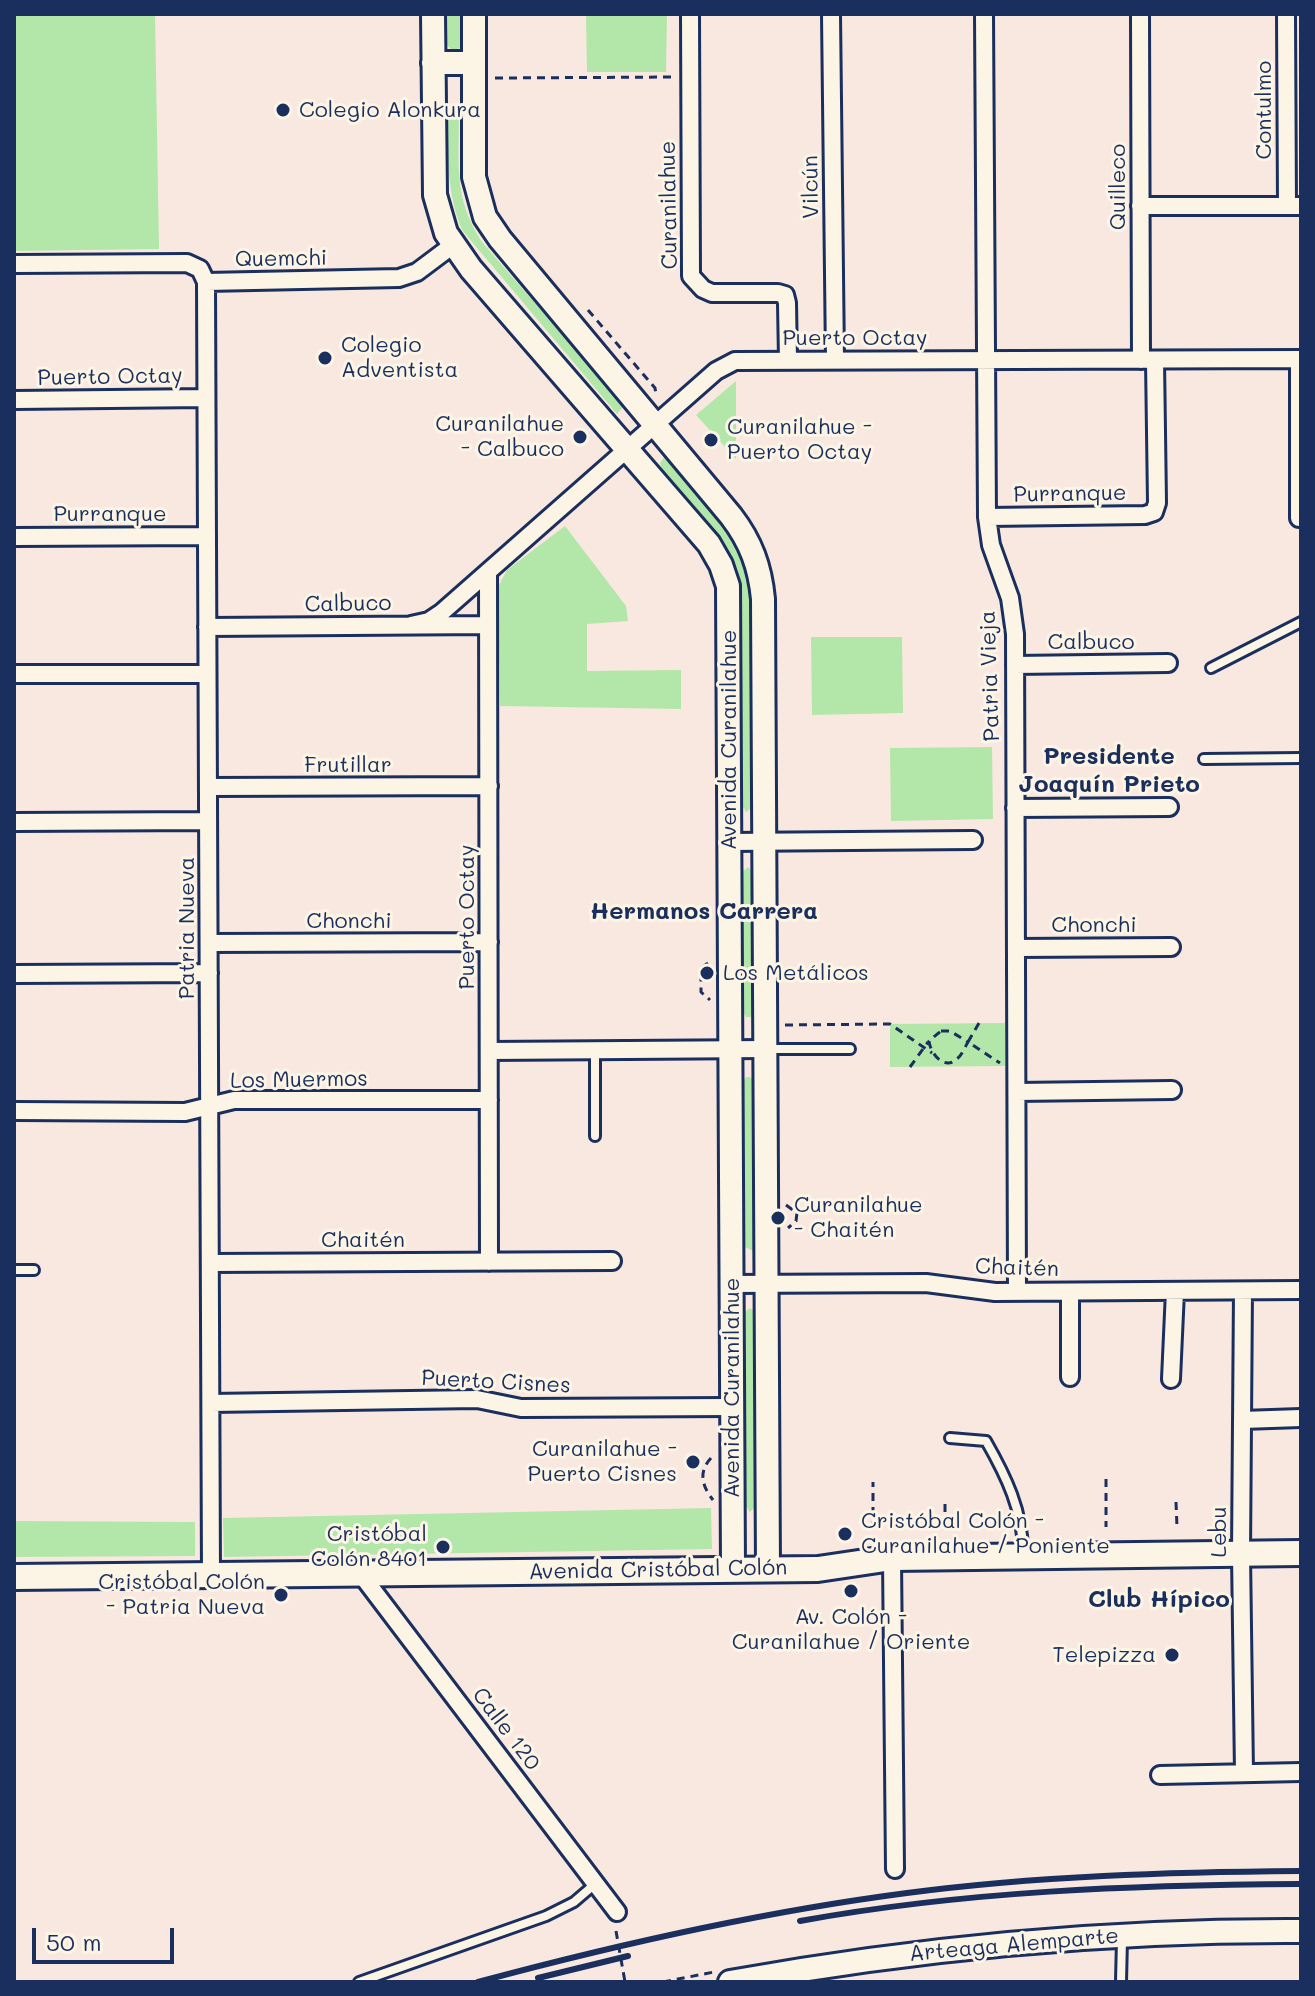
<!DOCTYPE html>
<html>
<head>
<meta charset="utf-8">
<style>
	body { margin:0 }
	#map { position:relative; width:1315px; height:1996px; overflow:hidden; background:#f9e8df; font-family:Mali,sans-serif }
	canvas { display:block }
	.frame { position:absolute; inset:0; border:16px solid #1b2f5e; pointer-events:none }
	.scale { position:absolute; left:32px; top:1928px; width:142px; height:36px; box-sizing:border-box; border:4px solid #1b2f5e; border-top:0; padding-left:10px; font-size:24px; line-height:28px; white-space:nowrap; color:#1b2f5e; -webkit-text-stroke:6px #fcf5e5; paint-order:stroke }
</style>
</head>
<body>
<div id="map">
<canvas width="1315" height="1996"></canvas>
<div class="frame"></div>
<div class="scale">50 m</div>
</div>
<script>
const context = document.querySelector('canvas').getContext('2d');
context.lineJoin = 'round';
function fill(path, color) {
  context.fillStyle = color;
  context.fill(path, 'evenodd');
}
function stroke(path, color, width, dash) {
  context.strokeStyle = color;
  context.lineWidth = width;
  context.lineCap = dash ? 'butt' : 'round';
  context.setLineDash(dash || []);
  context.stroke(path);
}
function write(font, color, halo, rows, align = 'center') {
  context.font = font + ' Mali,sans-serif';
  context.lineWidth = 6;
  context.setLineDash([]);
  context.textBaseline = 'middle';
  context.strokeStyle = halo;
  context.fillStyle = color;
  for (const [text, x, y, turn = 0] of rows) {
    context.save();
    context.translate(x, y);
    context.rotate((+turn || 0) * Math.PI / 180);
    context.textAlign = isNaN(turn) ? turn : align;
    if (halo) context.strokeText(text, 0, 0);
    context.fillText(text, 0, 0);
    context.restore();
  }
}
const green = new Path2D(`
	M14,14h141l4,235 -145,2z
	M446,14h14l1,33 -7,5 -7,-7z
	M586,14h81l-1,58h-79z
	M457,110l2,3c0,51 -6,84 23,129l142,164 -7,8 -155,-184c-15,-37 -14,-71 -15,-110l2,-8z
	M736,381v78l-40,-44z
	M665,456l5,2 53,64 19,28 8,35 3,222 -7,5 -4,-7 -4,-235 -17,-33 -59,-68 -2,-6z
	M565,526l61,80 2,15 -41,3v47l94,-1v39l-181,-3 -2,-119 9,-17z
	M811,637h91l1,76 -91,2z
	M992,747l1,72 -102,2 -1,-73z
	M748,867l7,8 1,135 -4,7h-6l-4,-7 -2,-136z
	M1005,1023v43l-115,1v-43z
	M746,1077h4l6,5 1,165 -4,4 -8,-4 -2,-165z
	M750,1308l5,4 2,193 -7,7 -5,-7 -2,-192z
	M711,1508l1,41 -488,8 -1,-39z
	M14,1521l181,1v34l-181,1z`);
const path = new Path2D(`
	M495,78l180,-1
	M588,310l67,78 1,6
	M708,963l-7,5v24l9,8
	M979,1023l-11,19 32,21
	M785,1025l105,-1 42,29
	M941,1031h9l18,11c-3,5 -6,13 -11,17 -13,12 -27,-6 -28,-18z
	M910,1067l18,-25
	M786,1205l11,8 -1,8 -8,7
	M711,1458c-13,14 -9,28 2,42
	M1106,1479v48
	M1176,1502l1,25
	M945,1504v25
	M873,1529v-47
	M616,1931l9,51
	M663,1982l51,-10`);
const lane = new Path2D(`
	M1211,668l90,-46
	M1204,759l97,-1
	M766,1049h84
	M595,1051v85
	M14,1270h20
	M950,1438l36,3c20,35 37,70 37,111
	M359,1982l187,-66 28,-14 21,-18
	M1121,1982l1,-43`);
const street = new Path2D(`
	M690,14l1,262 12,13 9,4h66l7,2 2,8 1,57
	M831,14l4,346
	M984,14l3,503 4,28 19,53 5,36 2,658
	M1140,14l1,346
	M1286,14l1,192
	M1140,206h161
	M14,264l173,-1 13,6 6,13 5,1293
	M206,282l193,-4 18,-6 36,-27
	M14,400l192,-2
	M987,517l158,-2 9,-3 3,-9 -2,-143
	M1299,518v-159
	M14,537l193,-1
	M488,572l1,690
	M411,625l18,-4 12,-8 275,-242 19,-10 566,-2
	M207,627l281,-2
	M1015,665l153,-2
	M14,674h193
	M208,787l281,-1
	M1015,808l154,-1
	M14,822l194,-1
	M730,842l243,-2
	M209,943l280,-1
	M1016,948l155,-1
	M14,974l195,-1
	M489,1051l276,-2
	M1017,1092l155,-2
	M14,1111l171,1 49,-12h255
	M210,1263l402,-2
	M731,1284l195,-1 69,9 306,-2
	M1243,1291l-2,263 3,219
	M1070,1377v-85
	M1171,1379l4,-88
	M211,1403l266,-4 44,9 211,-1
	M1242,1420l59,-2
	M892,1558l3,311
	M360,1573l257,339
	M1160,1775l141,-3`);
const secondary = new Path2D(`
	M433,14l2,181 11,38 25,36 238,275 12,21 7,21 5,984
	M474,14v163l11,40 15,22 231,277c20,26 29,51 32,83l5,970
	M433,63h41
	M730,1982c189,-34 379,-52 571,-51`);
const primary = new Path2D(`
	M14,1577l804,-8 74,-11 409,-5`);
const rail = new Path2D(`
	M800,1921c165,-30 334,-36 501,-37
	M538,1978l90,-22
	M478,1982c141,-38 283,-70 429,-89 130,-17 262,-21 394,-22`);
const markers = [
	[283,110,8,"#1b2f5e"],
	[325,358,8,"#1b2f5e"],
	[580,437,8,"#1b2f5e"],
	[711,440,8,"#1b2f5e"],
	[707,973,8,"#1b2f5e"],
	[778,1218,8,"#1b2f5e"],
	[693,1462,8,"#1b2f5e"],
	[845,1534,8,"#1b2f5e"],
	[443,1547,8,"#1b2f5e"],
	[851,1591,8,"#1b2f5e"],
	[281,1595,8,"#1b2f5e"],
	[1172,1655,8,"#1b2f5e"]
];
const poiNames = [
	["Colegio Alonkura",299,110],
	["Colegio",341,345],
	["Adventista",341,370],
	["Curanilahue",564,424,"right"],
	["- Calbuco",564,449,"right"],
	["Curanilahue -",727,427],
	["Puerto Octay",727,452],
	["Los Metálicos",723,973],
	["Curanilahue",794,1205],
	["- Chaitén",794,1230],
	["Curanilahue -",677,1449,"right"],
	["Puerto Cisnes",677,1474,"right"],
	["Cristóbal Colón -",861,1521],
	["Curanilahue / Poniente",861,1546],
	["Cristóbal",427,1534,"right"],
	["Colón 8401",427,1559,"right"],
	["Cristóbal Colón",265,1582,"right"],
	["- Patria Nueva",265,1607,"right"],
	["Av. Colón -",851,1617,"center"],
	["Curanilahue / Oriente",851,1642,"center"],
	["Telepizza",1156,1655,"right"]
];
const streetNames = [
	["Contulmo",1264,110,-90],
	["Vilcún",811,187,-91],
	["Quilleco",1118,187,-90],
	["Curanilahue",669,205,-91],
	["Quemchi",281,259,-1],
	["Puerto Octay",855,338],
	["Puerto Octay",110,377,-1],
	["Purranque",1070,494,-1],
	["Purranque",110,514],
	["Calbuco",348,604,-1],
	["Calbuco",1091,642],
	["Patria Vieja",990,676,-92],
	["Avenida Curanilahue",729,740,-90],
	["Frutillar",348,765],
	["Puerto Octay",467,917,-90],
	["Chonchi",349,921],
	["Chonchi",1094,925],
	["Patria Nueva",187,928,-90],
	["Los Muermos",299,1080,-1],
	["Chaitén",363,1240],
	["Chaitén",1017,1268,2],
	["Puerto Cisnes",496,1382,3],
	["Avenida Curanilahue",732,1388,-90],
	["Lebu",1219,1532,-90],
	["Avenida Cristóbal Colón",658,1570,-1],
	["Calle 120",506,1729,53],
	["Arteaga Alemparte",1014,1945,-5]
];
const neighbourhoodNames = [
	["Presidente",1109,757],
	["Joaquín Prieto",1109,785],
	["Hermanos Carrera",704,912],
	["Club Hípico",1159,1600]
];
fill(green, '#b2e7a9');
stroke(lane, '#1b2f5e', 14);
stroke(street, '#1b2f5e', 22);
stroke(secondary, '#1b2f5e', 28);
stroke(primary, '#1b2f5e', 30);
stroke(path, '#1b2f5e', 3, [8, 6]);
stroke(lane, '#fcf5e5', 8);
stroke(street, '#fcf5e5', 16);
stroke(secondary, '#fcf5e5', 22);
stroke(primary, '#fcf5e5', 24);
stroke(rail, '#1b2f5e', 6);
for (const [x, y, r, color] of markers) {
  const dot = new Path2D();
  dot.arc(x, y, r, 0, 2 * Math.PI);
  context.fillStyle = color;
  context.fill(dot);
  stroke(dot, '#fcf5e5', 3);
}
write('22px', '#1b2f5e', '#fcf5e5', poiNames, 'left');
write('22px', '#1b2f5e', '#fcf5e5', streetNames);
write('bold 24px', '#1b2f5e', '#fcf5e5', neighbourhoodNames);
</script>
</body>
</html>
